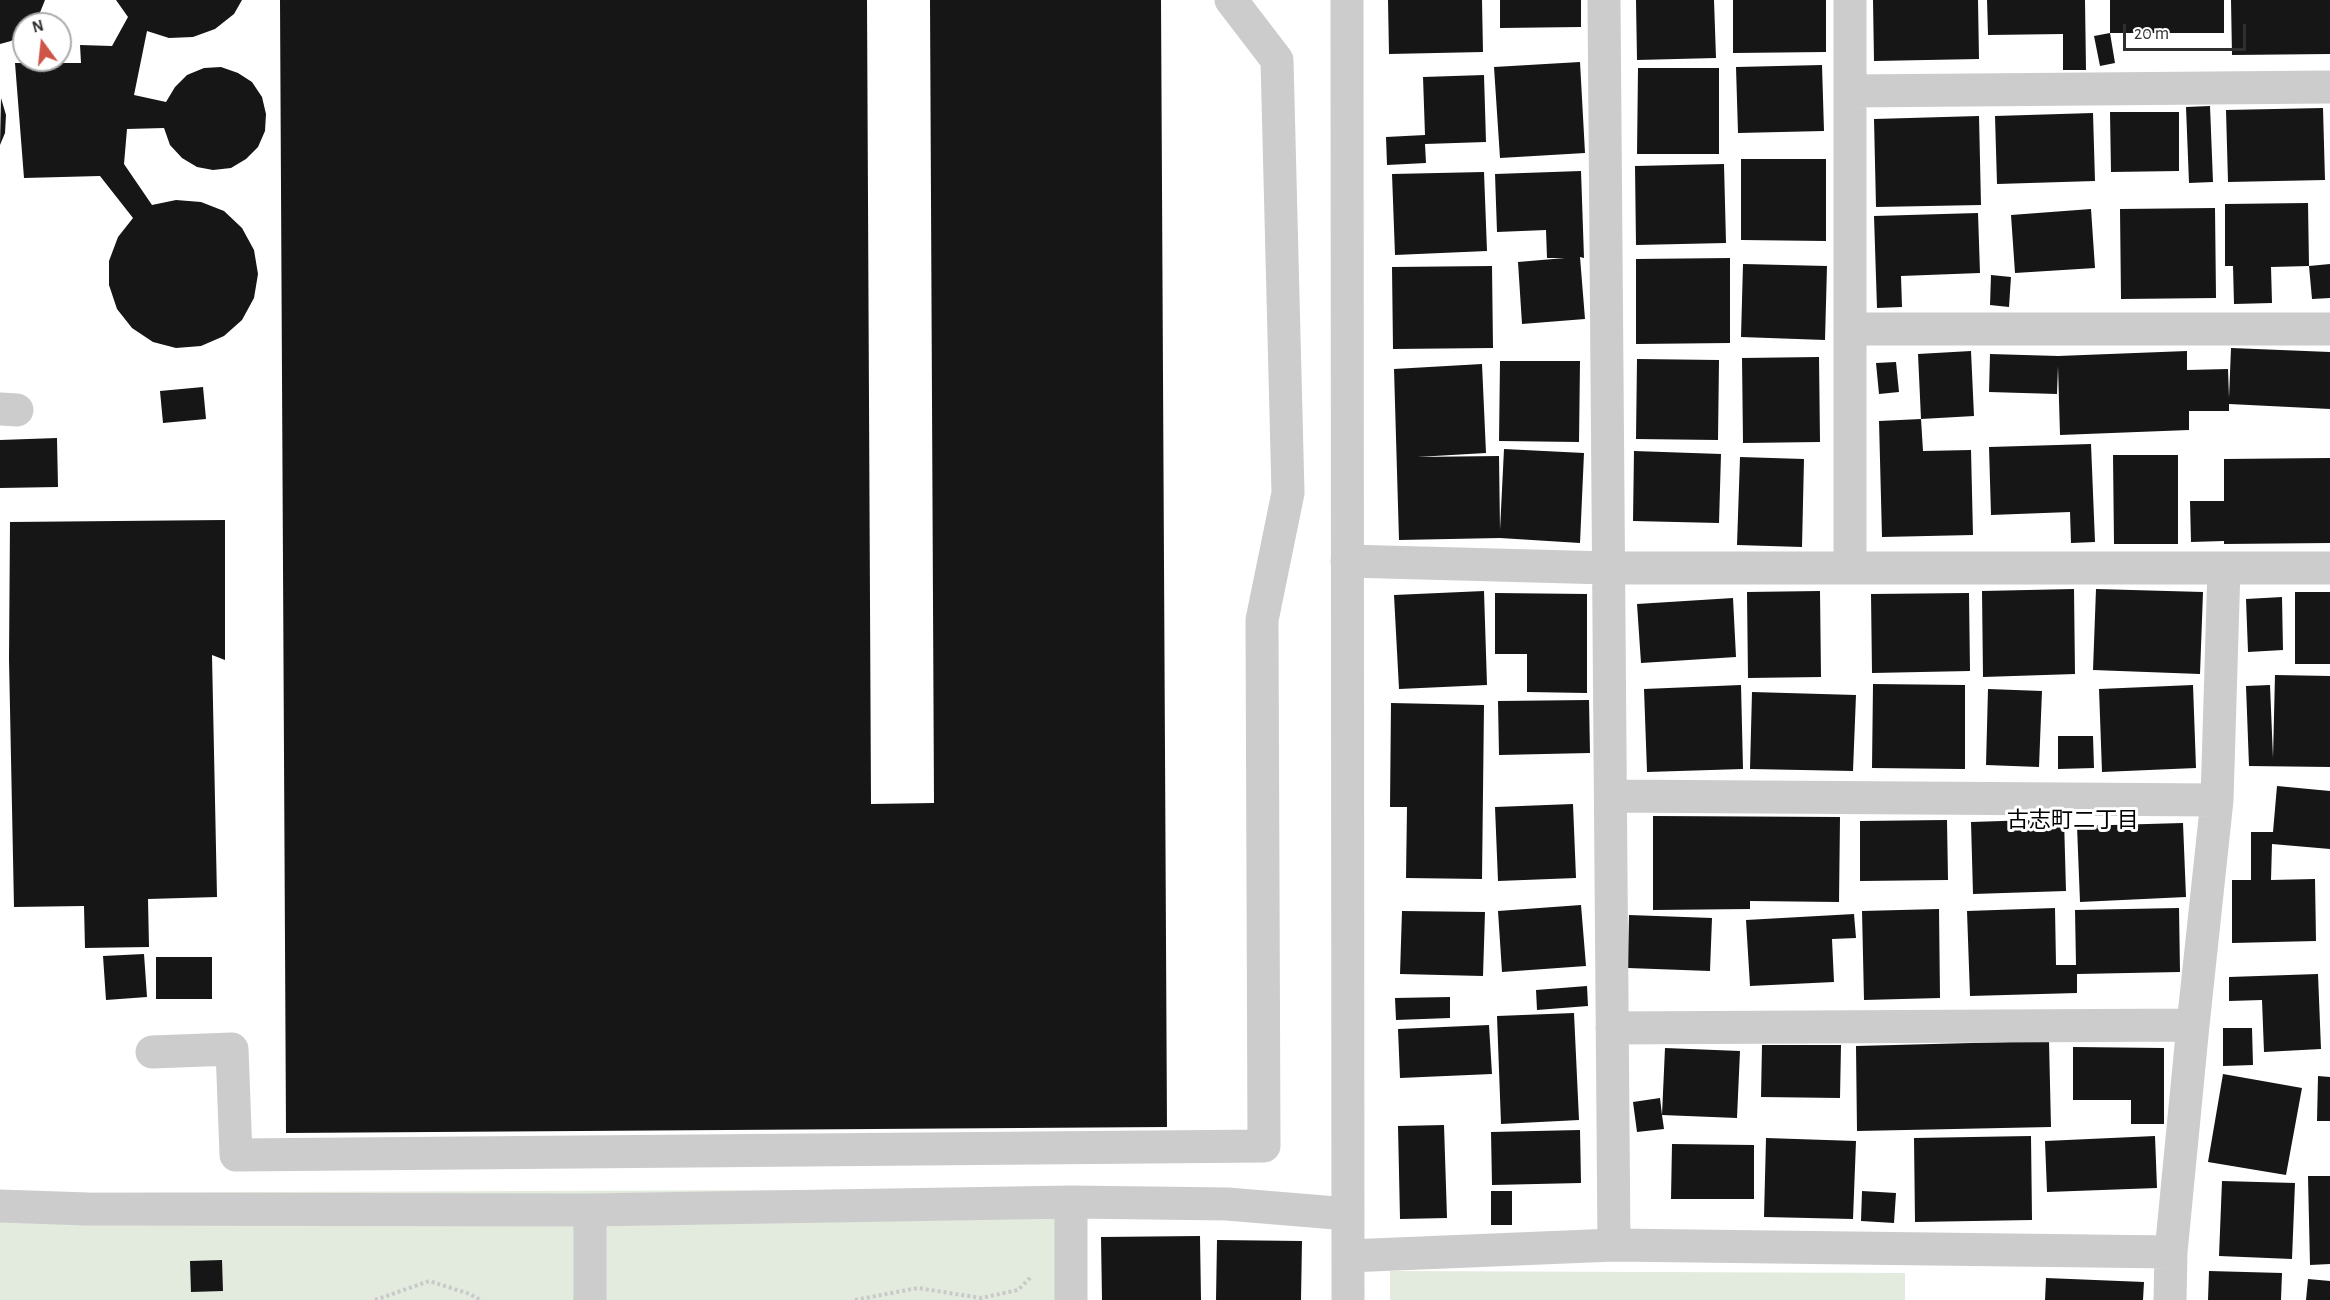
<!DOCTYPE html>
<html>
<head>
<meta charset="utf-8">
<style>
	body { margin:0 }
	#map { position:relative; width:2330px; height:1300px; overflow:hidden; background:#fff; font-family:"Alegreya Sans",sans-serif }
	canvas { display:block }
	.north { position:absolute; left:12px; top:12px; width:60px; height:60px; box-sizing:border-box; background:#fff; border:2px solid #acacac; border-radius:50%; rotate:345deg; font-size:16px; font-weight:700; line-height:24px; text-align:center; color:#2f2f2f }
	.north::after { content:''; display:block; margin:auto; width:21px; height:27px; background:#cf5448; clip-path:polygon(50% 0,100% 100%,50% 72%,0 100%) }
	.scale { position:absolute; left:2123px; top:24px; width:123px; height:27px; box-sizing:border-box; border:3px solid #2f2f2f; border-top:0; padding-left:8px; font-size:18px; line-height:21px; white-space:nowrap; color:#2f2f2f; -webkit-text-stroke:4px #fff; paint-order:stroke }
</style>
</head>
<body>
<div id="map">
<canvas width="2330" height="1300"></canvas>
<div class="north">N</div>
<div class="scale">20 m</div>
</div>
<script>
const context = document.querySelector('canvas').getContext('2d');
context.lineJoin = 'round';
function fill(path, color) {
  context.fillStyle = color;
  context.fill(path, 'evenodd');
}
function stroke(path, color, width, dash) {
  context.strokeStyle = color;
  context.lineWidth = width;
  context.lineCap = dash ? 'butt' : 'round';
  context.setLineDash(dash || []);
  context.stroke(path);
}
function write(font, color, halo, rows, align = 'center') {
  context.font = font + ' "Alegreya Sans","Noto Sans JP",sans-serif';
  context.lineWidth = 6;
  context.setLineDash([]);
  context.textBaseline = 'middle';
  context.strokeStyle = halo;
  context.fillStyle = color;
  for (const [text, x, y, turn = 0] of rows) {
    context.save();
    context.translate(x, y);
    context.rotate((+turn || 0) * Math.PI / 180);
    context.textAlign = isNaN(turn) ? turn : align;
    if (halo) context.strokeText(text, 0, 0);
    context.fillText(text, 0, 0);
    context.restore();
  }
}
const green = new Path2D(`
	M1067,1189v111h-1067v-107z
	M1390,1271l515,2v27h-515z`);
const building = new Path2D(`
	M0,0h45l-6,15 -7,9h-8v9l-13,8 -11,3z
	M116,0h126l-8,14 -19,15 -22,8 -24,1 -22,-7 -13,64 32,7 9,-15 12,-12 17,-7 17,-1 17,6 14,9 10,15 4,17 -1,17 -7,16 -12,12 -15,9 -18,2 -16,-3 -15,-9 -12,-13 -6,-17 -37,1 -3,35 28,41 24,-5 25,2 23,9 18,17 12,22 4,24 -4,24 -12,22 -18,16 -23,10 -25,2 -23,-6 -21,-14 -15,-19 -8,-24v-24l9,-24 15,-19 -33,-42 -76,2 -9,-115h66l-1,-18 32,1 16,-29z
	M280,0h587l4,804 63,-1 -4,-803h231l6,1127 -881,6z
	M1388,0h94l1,52 -94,2z
	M1500,0h81v27l-81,1z
	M1636,0h78l2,58 -79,2z
	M1733,0h93v52l-93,1z
	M1873,0h105l1,59 -105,2z
	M1987,0h98l1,70h-23v-36l-75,1z
	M2110,0h114v33h-114z
	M2231,0h99v54l-98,1z
	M2110,33l5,30 -15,3 -6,-30z
	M1580,62l5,91 -85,5 -6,-91z
	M1822,65l2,66 -86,2 -2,-66z
	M1638,68h81v86h-82z
	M1484,75l2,67 -61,2 1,19 -39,2 -1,-28 39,-2 -2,-58z
	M1,98l5,17 -1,18 -5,12z
	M2210,106l3,76 -24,1 -3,-76z
	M2323,108l2,72 -97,2 -2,-72z
	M2110,112h69v59l-68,1z
	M2093,113l2,68 -98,3 -2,-68z
	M1979,116l2,89 -105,2 -2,-88z
	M1741,159h85v82l-85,-1z
	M1724,164l2,79 -90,2 -1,-79z
	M1581,171l3,87 -4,-1 5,62 -63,5 -4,-62 47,-4h-18l-1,-28 -49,2 -2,-58z
	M1484,172l3,79 -92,4 -3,-81z
	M2308,203l1,63 -38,1 1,36 -38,1 -1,-38h-8v-62z
	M2215,208l1,90 -95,1 -1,-90z
	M2091,209l4,59 -80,5 -4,-58z
	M1978,213l2,60 -79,3 1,31 -25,1 -3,-92z
	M1730,258v85l-94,1v-85z
	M1743,264l84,2 -2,74 -84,-3z
	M2330,264v34l-18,1 -3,-33z
	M1492,266l1,82 -100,1 -1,-82z
	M1991,275l20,2 -2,30 -19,-2z
	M2231,348l99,4v57l-101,-5v7h-40v19l-129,5 -2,-69 -1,28 -68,-2 1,-38 68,2 129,-5v19l41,-1 1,29z
	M1971,351l3,65 -53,3 -3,-65z
	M1819,357l1,85 -77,1 -1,-85z
	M1637,359l82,1 -1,80 -82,-1z
	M1500,361h80l-1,81 -80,-1z
	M1896,362l3,30 -20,2 -3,-31z
	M1482,364l4,89 -69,4 82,-1 1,74 4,-81 80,4 -4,90 -80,-5 -101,2 -5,-171z
	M203,387l3,32 -43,4 -3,-32z
	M1921,419l2,32 48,-1 2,85 -91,2 -3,-116z
	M57,438l1,49 -58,1v-48z
	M2091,444l4,98 -24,1 -1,-31 -79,3 -2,-68z
	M1634,451l87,3 -2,69 -86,-2z
	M2113,455h65v89h-64z
	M1740,457l64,2 -2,88 -65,-2z
	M2330,458v85l-106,1v-3l-33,1 -1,-41h34v-42z
	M225,520v140l-13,-5 5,242 -69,2 1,48 -64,1 -1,-42 -70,1 -5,-248 1,-137z
	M2074,589l1,85 -92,3 -1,-86z
	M2096,589l107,3 -3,82 -107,-4z
	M1484,591l3,94 -88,4 -5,-94z
	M1820,591l1,86 -73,1 -1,-86z
	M2295,592h35v72h-35z
	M1495,593l92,1v99l-60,-1v-38h-32z
	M1969,593l1,78 -98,2 -1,-79z
	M2282,597l1,53 -35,2 -2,-53z
	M1733,598l3,59 -95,6 -4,-59z
	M2275,675l55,1v91l-81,-1 -3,-80 24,-1 3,73z
	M1873,684l92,1v84l-93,-1z
	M1741,685l2,84 -96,3 -3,-83z
	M2193,685l3,83 -94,4 -3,-83z
	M1988,689l54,2 -3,76 -53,-2z
	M1752,692l104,3 -3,76 -103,-2z
	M1589,700l1,53 -91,2 -1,-54z
	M1391,703l93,2 -2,174 -76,-1 1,-71h-17z
	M2058,736h35l1,32 -36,1z
	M2277,786l53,5v58l-58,-5 -1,36 44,-1 1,62 -84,2v-63h19v-48h22z
	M1573,804l3,74 -78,3 -3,-74z
	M1653,816l187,1 -1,85 -89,-1v8l-97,1z
	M2064,819l2,72 -93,3 -2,-72z
	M1947,820l1,60 -88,1v-60z
	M2183,823l3,74 -106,5 -3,-76z
	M1581,905l5,61 -84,6 -4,-61z
	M2055,908l1,57h20l-1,-55 104,-2 1,64 -103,2v19l-107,3 -3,-85z
	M1939,909l1,89 -76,2 -2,-89z
	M1402,911l83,1 -2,64 -83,-2z
	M1854,914l2,24 -24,1 2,43 -84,4 -4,-66z
	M1629,915l83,3 -2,53 -82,-3z
	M144,954l3,43 -41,3 -3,-44z
	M156,957h56v42h-56z
	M2318,974l3,75 -57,3 -2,-52 -33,1v-24z
	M1587,986l1,20 -51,4 -1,-20z
	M1450,997v21l-54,2 -1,-22z
	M1574,1013l5,107 -78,4 -4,-108z
	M1489,1025l3,49 -92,4 -2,-49z
	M2223,1028h29l1,37 -30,1z
	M2049,1041l2,86 -194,4 -1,-85z
	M1762,1045h79l-1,53 -79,-1z
	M2073,1047l91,1v76h-33v-24h-58z
	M1665,1048l75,3 -3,67 -75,-3 2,14 -27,3 -4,-30 27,-4 2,17z
	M2223,1074l79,14 -16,87 -78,-13z
	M2318,1076l12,1v44h-13z
	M1444,1125l3,93 -47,1 -2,-93z
	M1580,1130l1,53 -89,2 -1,-53z
	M2031,1136l1,84 -117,2 -1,-84z
	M2155,1136l2,52 -110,4 -2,-51z
	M1766,1138l90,3 -3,78 -89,-2z
	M1672,1144l82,1v54h-83z
	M2308,1176h22v88l-20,1z
	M2222,1181l73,2 -3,76 -73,-3z
	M1491,1191h21v34h-21z
	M1862,1191l34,2 -2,30 -33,-2z
	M1200,1236l1,64h-99l-1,-63z
	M1217,1240l85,1 -1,59h-85z
	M222,1260l1,31 -32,1 -1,-31z
	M2209,1271l73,2 -1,27h-73z
	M2046,1278l98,4 -1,18h-98z
	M2308,1279l22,2v19h-24z`);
const path = new Path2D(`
	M375,1300l54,-19 41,13 10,6
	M855,1300l63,-12 63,10 37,-8 14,-14`);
const minor = new Path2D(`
	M1347,0l1,1300
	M1604,0l10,1245
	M1850,91l480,-4
	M1850,329h480
	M0,409l17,1
	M1347,561l261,7h722
	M1850,568v-568
	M1611,796l606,4 7,-232
	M1612,1028l581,-3 24,-225
	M152,1052l80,-3 4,106 1028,-9 -2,-526 26,-127 -11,-433 -46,-60
	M1071,1202v98
	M0,1206l87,3 503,1 481,-8 156,2 121,10
	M590,1210v90
	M2171,1252l22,-227
	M1348,1256l266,-11 557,7 -1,48`);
const neighbourhoodNames = [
	["古志町二丁目",2073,820]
];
fill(green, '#e3eade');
fill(building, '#161616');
stroke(path, '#c9c9c9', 4, [3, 3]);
stroke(minor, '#ccc', 33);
write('22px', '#000', '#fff', neighbourhoodNames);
</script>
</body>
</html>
